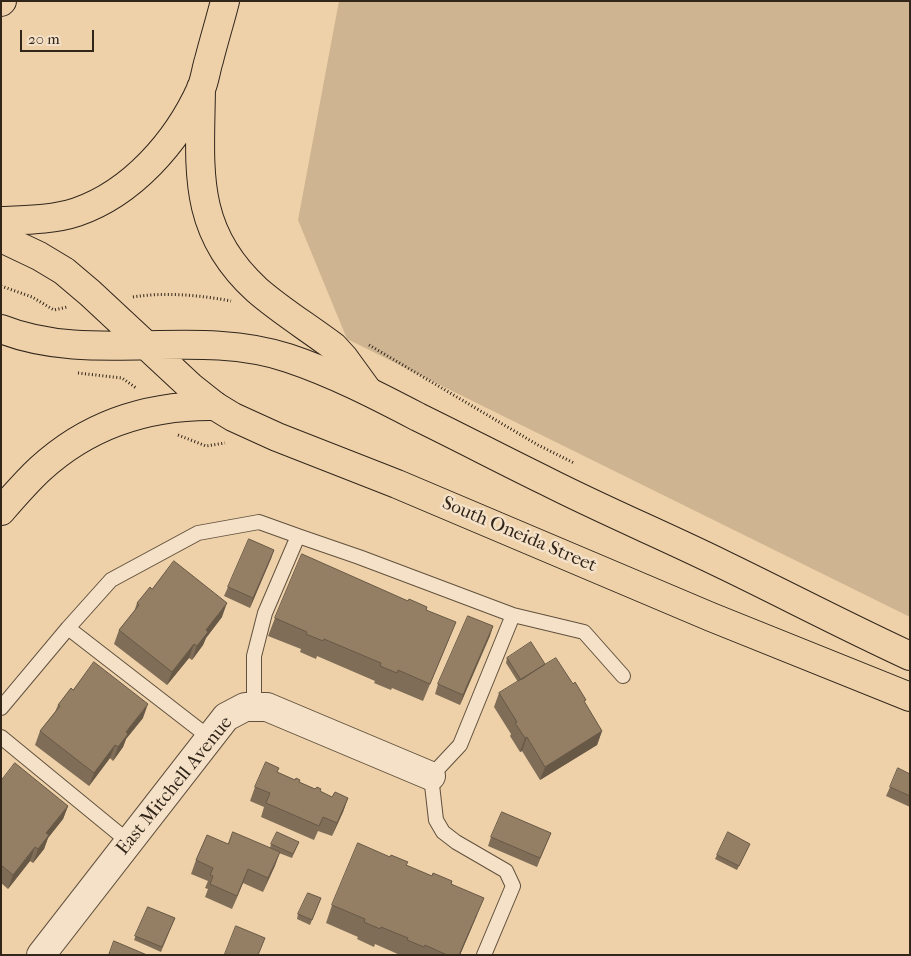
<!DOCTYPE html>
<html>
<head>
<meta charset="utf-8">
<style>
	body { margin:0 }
	#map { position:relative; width:911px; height:956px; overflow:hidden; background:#eed1a9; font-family:"IM FELL French Canon",serif }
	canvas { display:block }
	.frame { position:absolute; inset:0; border:2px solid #32261b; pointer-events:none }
	.scale { position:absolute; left:20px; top:30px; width:74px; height:22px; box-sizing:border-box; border:2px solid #32261b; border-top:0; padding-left:6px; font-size:15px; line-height:18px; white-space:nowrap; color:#32261b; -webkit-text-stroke:4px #f4e1c7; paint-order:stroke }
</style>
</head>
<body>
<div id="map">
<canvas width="911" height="956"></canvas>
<div class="frame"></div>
<div class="scale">20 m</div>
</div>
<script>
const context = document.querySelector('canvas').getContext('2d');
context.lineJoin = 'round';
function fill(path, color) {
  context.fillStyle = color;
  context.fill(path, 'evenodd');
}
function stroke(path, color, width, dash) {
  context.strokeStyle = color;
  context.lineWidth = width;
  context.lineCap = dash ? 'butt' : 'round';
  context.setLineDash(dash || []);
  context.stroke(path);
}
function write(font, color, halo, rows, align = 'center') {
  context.font = font + ' "IM FELL French Canon",serif';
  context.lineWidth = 5;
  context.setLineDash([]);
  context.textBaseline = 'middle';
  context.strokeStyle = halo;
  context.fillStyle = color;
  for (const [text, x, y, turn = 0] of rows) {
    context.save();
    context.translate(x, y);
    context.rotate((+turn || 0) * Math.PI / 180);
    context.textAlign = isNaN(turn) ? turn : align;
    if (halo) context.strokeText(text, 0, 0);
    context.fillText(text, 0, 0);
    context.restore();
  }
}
const green = new Path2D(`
	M339,1h571v616l-563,-278 -49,-119z`);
const path = new Path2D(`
	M1,286l31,11 22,13 13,-3
	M133,297c31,-5 67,-2 98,4
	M369,345l169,100 36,18
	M78,373l44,5 14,10
	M178,435l28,11 19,-3`);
const service = new Path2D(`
	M298,536l61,21 154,58 -53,130 -29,31 5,44 7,12 13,10 50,29 7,15 -29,69
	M513,615l71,17 39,44
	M68,628l43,-48 87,-47 61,-11 39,14 -33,77 -11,43v51
	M1,708l67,-80 142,110
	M1,737l128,105`);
const minor = new Path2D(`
	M41,955l185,-238 19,-10h22l164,69`);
const primary = new Path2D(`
	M1,238l38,18 25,15 26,22 101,94 24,19 18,11 44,20 120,47 314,133 199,80
	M1,329c90,36 194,-2 287,29 45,15 88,37 130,59 43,21 85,43 128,64 59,30 119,55 178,84 62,30 123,62 186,91`);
const motorway = new Path2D(`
	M1,2l1,-1
	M201,88c-1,81 -10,142 56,202 24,21 52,38 77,57l10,11 24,33
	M1,221c25,-1 52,-1 76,-9 55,-19 100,-70 124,-123 4,-9 5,-20 8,-29 5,-20 11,-39 16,-59
	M1,511c13,-15 25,-29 39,-42 49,-45 109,-64 175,-63`);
const wall = new Path2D(`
	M274,550l-24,58 -26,-12 4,-9z
	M152,589l70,28 -16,21 -3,7 -11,15 -3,-2 -22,27 -53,-41 5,-14 15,-18 3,-9z
	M426,610l23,29 -26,62 -31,-13 -1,2 -17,-7 1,-2 -58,-25 -1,3 -16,-7 1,-3 -33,-13 7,-18z
	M493,626l-33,79 -25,-11 3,-10z
	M507,658l38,6 40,39 17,28 -5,14 -57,35 -18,-29 -2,1 -10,-16 1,-2 -17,-27 5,-14 19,-11 -12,-19z
	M73,690l70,28 -17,21 -3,8 -10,14 -3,-3 -21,28 -54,-41 5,-14 15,-19 3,-7z
	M277,772l55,25 16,1 -5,14 -11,24 -14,-5 -4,9 -53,-23 3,-10 -14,-6 5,-14z
	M910,774v33l-24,-11 4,-9z
	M1,781l67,25 -5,13 -15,19 -4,11 -11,14 -3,-2 -22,28 -7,-6z
	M551,833l-14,34 -49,-21 3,-9z
	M299,842l-7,16 -13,-5 -16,39 -20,-9 -11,26 -27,-12 3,-8 -3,-1 3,-7 -17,-7 5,-14 32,-16 42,4 1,-4z
	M748,848l-11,22 -22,-11 2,-4z
	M407,866l44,18 26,31 -17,40h-60l-25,-11 -1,3 -17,-8 1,-2 -32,-14 6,-18z
	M321,898l-11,27 -13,-6 1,-5z
	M148,907l27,11 -14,34 -27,-12z`);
const shadedWall = new Path2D(`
	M274,550l-3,9 -21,49 3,-10z
	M227,603l-5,14 -16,21 -3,7 -11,15 5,-14 9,-16z
	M493,626l-3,10 -30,69 3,-10z
	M194,644l-5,14 -22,27 5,-13z
	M148,704l-5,14 -17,21 -3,8 -10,14 5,-14 8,-15z
	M602,731l-5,14 -57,35 5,-13z
	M527,737l-5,14 -2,1 5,-14z
	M115,745l-5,13 -21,28 5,-13z
	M348,798l-5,14 -11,24 5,-13z
	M68,806l-5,13 -15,19 -4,11 -11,14 5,-14 8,-16z
	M35,847l-5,14 -22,28 5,-14z
	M280,852l-5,14 -12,26 5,-14z
	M248,869l-5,14 -11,26 5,-13z
	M484,898l-7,17 -17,40h-1z`);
const building = new Path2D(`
	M249,539l25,11 -21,48 -25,-11z
	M302,554l106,47 1,-2 18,8 -1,3 30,12 -26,62 -32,-14 -1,3 -17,-7 1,-3 -57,-24 -1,2 -17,-7 1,-2 -32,-14z
	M174,561l53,42 -21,27 2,2 -11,14 -3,-2 -22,28 -53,-42 20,-25 -2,-2 13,-16 2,2z
	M468,616l25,10 -30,69 -25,-11z
	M531,642l14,22 -24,16 -14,-22z
	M556,658l17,26 2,-2 11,18 -2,1 18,30 -57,36 -18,-30 -2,1 -10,-15 2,-1 -18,-29z
	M94,662l54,42 -22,28 2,2 -10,13 -3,-2 -21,28 -54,-42 20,-25 -2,-1 13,-17 2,2z
	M266,762l13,6 -2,4 18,8 1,-2 4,2 -1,2 16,7 2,-2 4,2 -1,2 12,6 3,-5 13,6 -11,25 -14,-6 -4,9 -53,-23 4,-10 -15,-6z
	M15,763l53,43 -22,27 3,2 -11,14 -3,-2 -22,28 -12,-10v-84z
	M898,768l12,6v22l-20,-9z
	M502,812l49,21 -11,25 -49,-21z
	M233,832l47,20 -12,26 -20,-9 -11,27 -27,-12 3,-8 -3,-1 3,-7 -17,-8 11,-25 21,9z
	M277,832l22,10 -6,12 -22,-10z
	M728,832l22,12 -11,22 -22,-11z
	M358,843l32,14 1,-2 17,7 -2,3 26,11 1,-3 19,8 -1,3 33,14 -25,57h-12l-22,-10 -1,2 -17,-7 1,-2 -27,-11 -1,2 -16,-7 1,-3 -33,-14z
	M308,893l13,5 -9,22 -14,-6z
	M148,907l27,11 -13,29 -27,-11z
	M236,926l29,12 -7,17h-31l-2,-1z
	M114,941l33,14h-38z`);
const streetNames = [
	["South Oneida Street",519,535,23],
	["East Mitchell Avenue",175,786,-51]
];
fill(green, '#ceb491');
stroke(service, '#61513e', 16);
stroke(minor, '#61513e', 30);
stroke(primary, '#32261b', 30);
stroke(motorway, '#32261b', 30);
stroke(path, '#32261b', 3, [1, 2.5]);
stroke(service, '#f4e1c7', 14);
stroke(minor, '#f4e1c7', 28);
stroke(primary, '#eed1a9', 28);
stroke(motorway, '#eed1a9', 28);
fill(wall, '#7f6d57');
fill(shadedWall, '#685947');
fill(building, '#947f65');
stroke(building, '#685947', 1);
write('19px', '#32261b', '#f4e1c7', streetNames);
</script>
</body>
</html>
